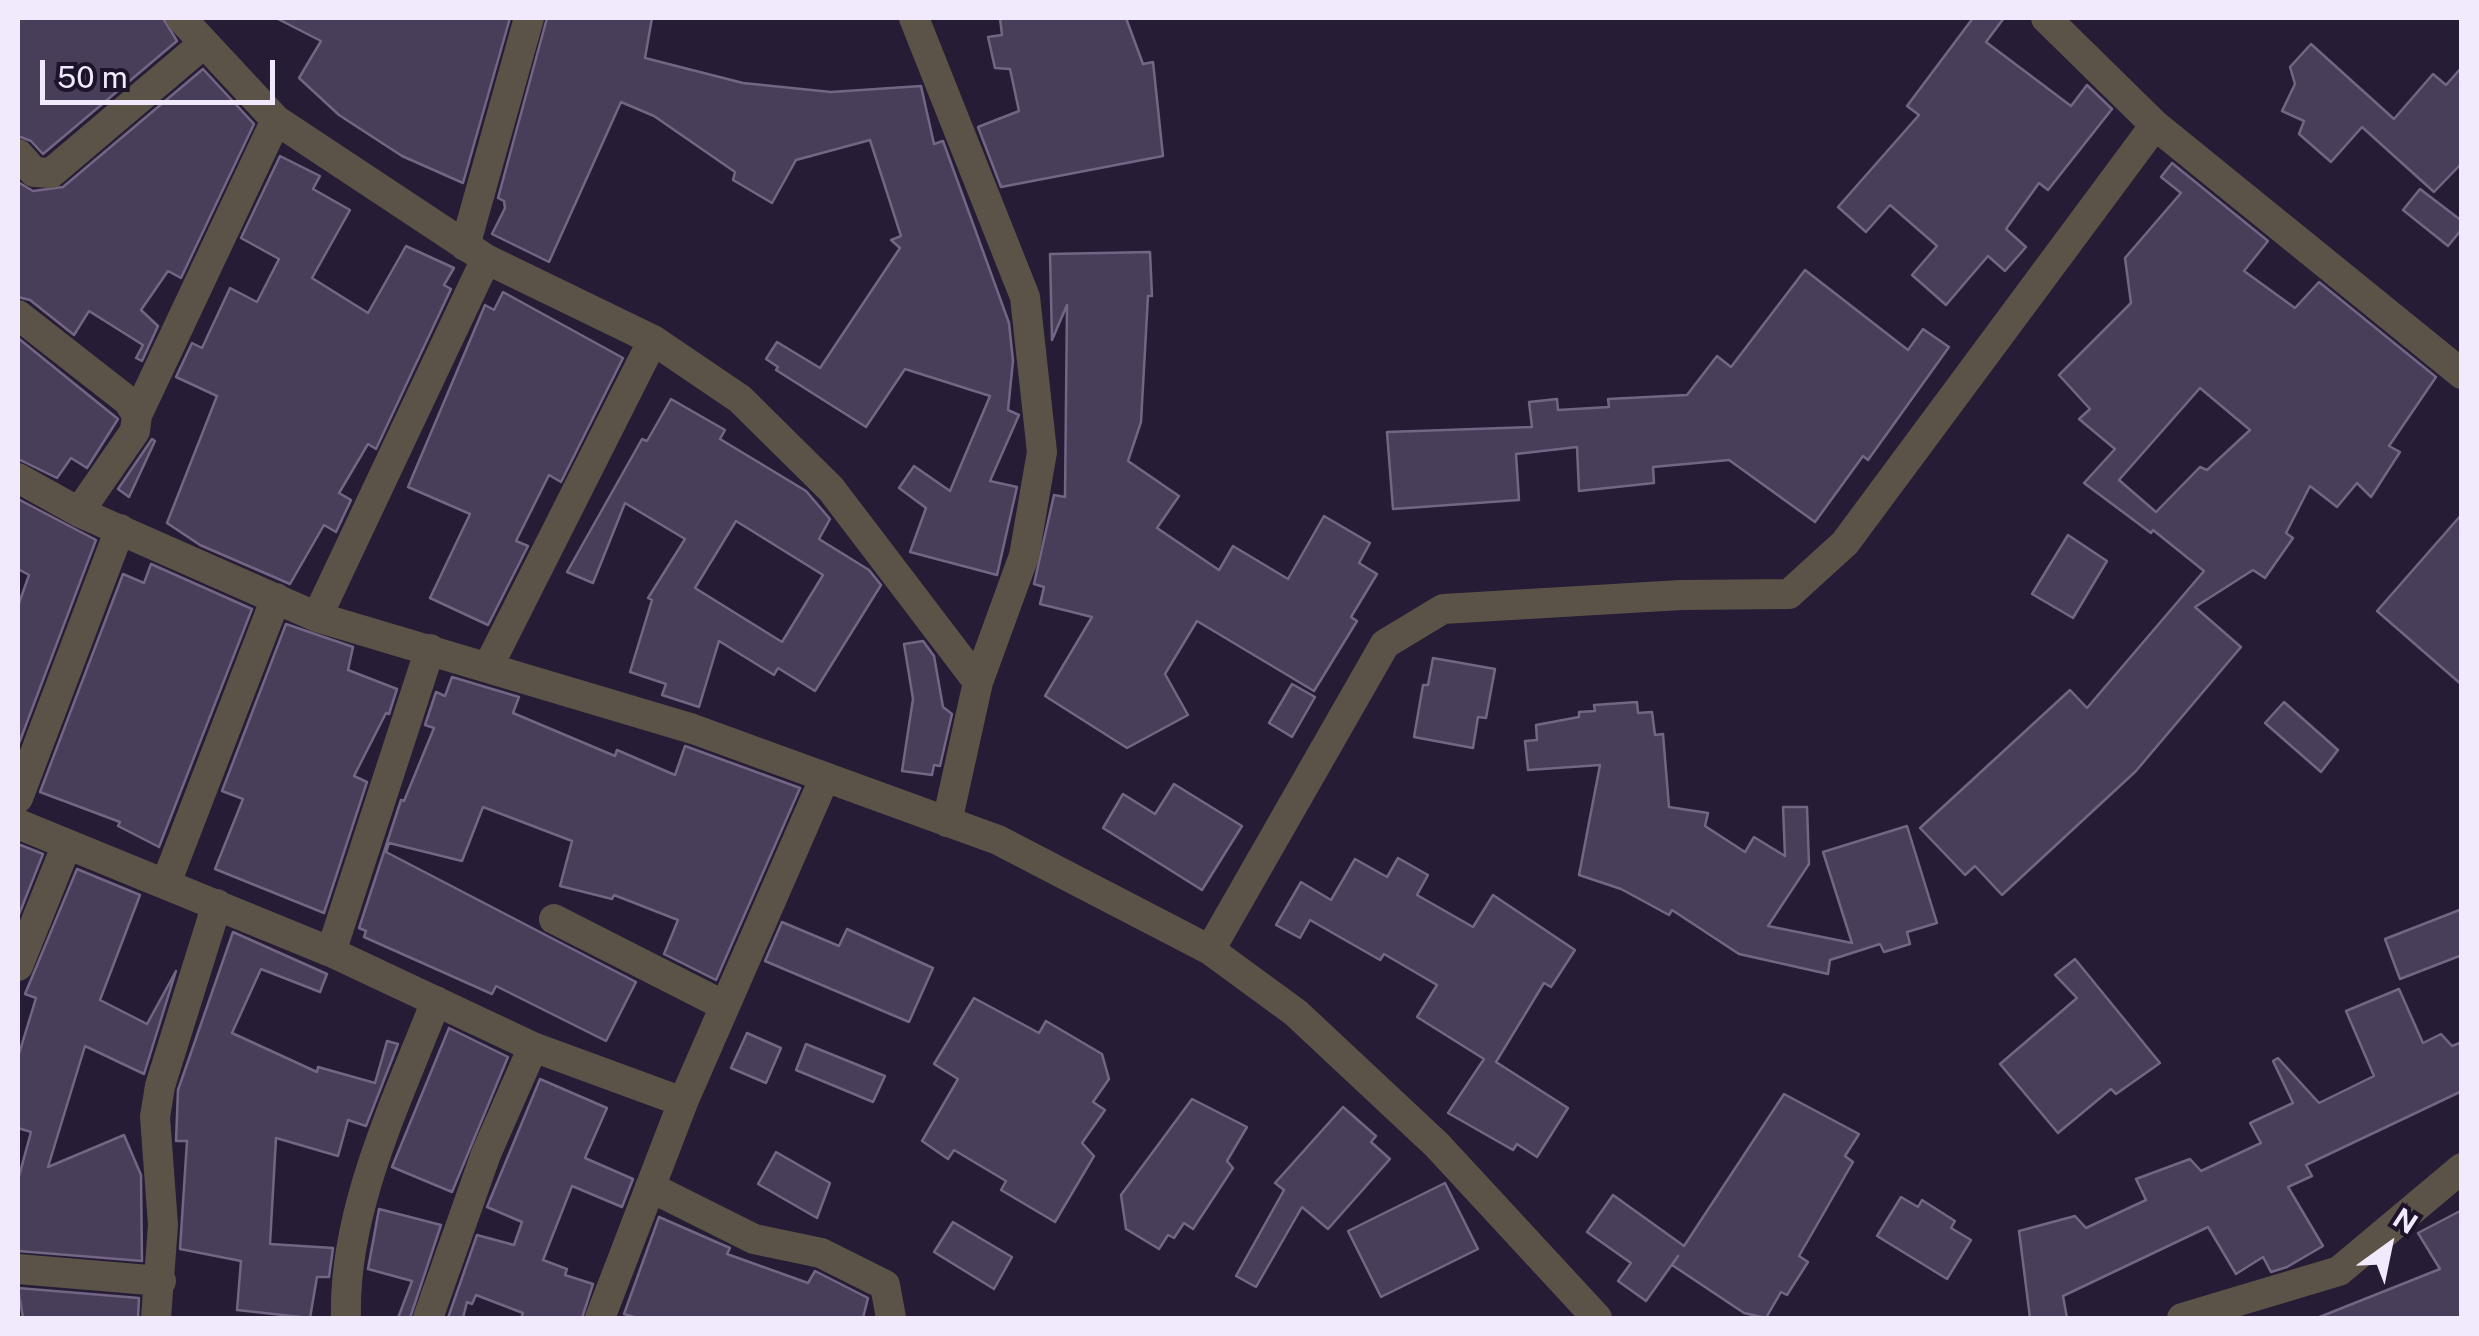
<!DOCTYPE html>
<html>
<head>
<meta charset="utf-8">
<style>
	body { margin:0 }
	#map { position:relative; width:2479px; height:1336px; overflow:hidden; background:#261c35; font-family:"Public Sans",sans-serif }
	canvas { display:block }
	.frame { position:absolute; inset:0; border:20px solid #f1eafc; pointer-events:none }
	.north { position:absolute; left:2339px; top:1196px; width:100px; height:100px; -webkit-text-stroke:8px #1d132b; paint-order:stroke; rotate:33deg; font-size:28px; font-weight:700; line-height:40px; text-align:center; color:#f1eafc }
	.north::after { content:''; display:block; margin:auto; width:35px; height:45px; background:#f1eafc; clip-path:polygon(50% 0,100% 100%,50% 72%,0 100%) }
	.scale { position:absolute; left:40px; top:60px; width:235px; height:45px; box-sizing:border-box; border:5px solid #f1eafc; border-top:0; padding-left:12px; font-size:30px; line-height:35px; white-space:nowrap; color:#f1eafc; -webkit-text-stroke:8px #1d132b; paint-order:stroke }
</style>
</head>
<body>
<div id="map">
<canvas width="2479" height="1336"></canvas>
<div class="frame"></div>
<div class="north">N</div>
<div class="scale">50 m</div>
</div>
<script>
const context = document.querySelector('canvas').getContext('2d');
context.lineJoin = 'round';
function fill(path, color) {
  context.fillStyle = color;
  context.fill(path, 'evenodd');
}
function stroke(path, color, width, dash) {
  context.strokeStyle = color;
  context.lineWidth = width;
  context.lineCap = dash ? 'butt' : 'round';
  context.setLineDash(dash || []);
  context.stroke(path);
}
const building = new Path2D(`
	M18,18h145l14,23 -134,113 -12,-13 -13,-5z
	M276,18h234l-47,165 -61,-27 -63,-41 -40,-37 22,-37z
	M547,18h105l-7,40 98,25 88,9 90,-6 13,58 9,-3 66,182 4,38 -5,49 11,5 -29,66 27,6 -20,88 -87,-23 16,-44 -27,-20 15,-22 36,25 40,-95 -85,-27 -39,58 -90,-57 2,-3 -12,-8 11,-17 43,26 80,-120 -9,-8 10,-4 -31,-96 -74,20 -24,43 -39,-23 2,-8 -81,-56 -33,-14 -72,160 -57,-28 13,-26 -1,-7 -6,-3z
	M1000,18h126l17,46 10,-2 10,94 -162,31 -23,-60 41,-16 -9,-42 -15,-1 -7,-31 14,-2z
	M1973,18h31l-18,24 85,64 16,-21 25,24 -64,81 -9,-7 -33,46 20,18 -21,24 -17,-15 -42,49 -34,-30 25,-29 -47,-41 -24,27 -28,-25 81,-92 -12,-9z
	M2311,44l83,75 39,-45 13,11 16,-18v96l-28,29 -72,-65 -31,35 -32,-28 5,-13 -22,-10 13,-27 -5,-17z
	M203,69l51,55 -73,154 -13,-7 -27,39 17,16 -16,35 -6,-3 7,-13 -54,-34 -15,24 -44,-35 -12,-3v-115l15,9 30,-4z
	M280,156l40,20 -7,13 37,21 -38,68 56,35 38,-67 48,22 -10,17 7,4 -75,160 -8,-5 -29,49 12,7 -15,32 -12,-7 -34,59 -90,-39 -33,-22 50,-127 -41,-19 16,-34 10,5 28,-60 27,14 22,-43 -38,-21z
	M2172,163l96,78 -24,30 51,37 24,-26 117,95 -47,69 11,6 -29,45 -14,-14 -20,24 -27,-21 -24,47 7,5 -28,40 -12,-8 -58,37 46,40 -105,124 -134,124 -27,-29 -10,9 -45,-47 150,-138 17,18 117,-137 -51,-41 -2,3 -67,-50 31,-34 -36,-30 11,-10 -31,-34 72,-72 -6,-45 56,-65 -20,-16zM2200,388l50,42 -43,40 -7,-3 -44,45 -37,-32z
	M2420,189l42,32v8l-14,17 -45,-36z
	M1150,252l2,44h-4l-7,126 -13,39 51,35 -22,32 62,42 14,-24 55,33 36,-63 46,27 -11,20 18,11 -26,43 6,4 -43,70 -117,-70 -32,53 23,41 -61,33 -82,-52 47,-79 -52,-13 4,-17 -10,-3 20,-89 11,2 2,-192 -15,35 -2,-86z
	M1805,270l103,80 15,-21 26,18 -81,113 -5,-4 -48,66 -86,-62 -76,7 1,16 -75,8 -2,-44 -61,7 3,46 -126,9 -6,-77 145,-5 -3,-25 28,-3 1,11 51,-3 -1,-8 79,-4 30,-39 14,11z
	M503,292l120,66 -62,124 -12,-7 -33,66 12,5 -40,79 -58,-27 40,-84 -62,-27 77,-182 9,5z
	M18,338l100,81 -31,49 -16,-10 -14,20 -39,-19z
	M671,399l54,31 -5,9 86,52 24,28 -11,20 50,31 12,15 -66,106 -37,-23 -4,7 -55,-34 -20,66 -37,-12 4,-11 -36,-12 22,-72 -4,-2 37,-59 -60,-36 -32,80 -26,-11 75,-133 5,2zM736,521l87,54 -41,67 -87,-54z
	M152,439l3,2 -26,56 -11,-8z
	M18,499l78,41 -78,206v-140l11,-31 -11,-6z
	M2462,514v171l-85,-74z
	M2068,535l39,26 -34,57 -41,-24z
	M151,564l101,45 -93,238 -41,-21 2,-4 -80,-30 83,-218 21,9z
	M286,624l67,23 -5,23 49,19 -8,25 -3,-1 -32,63 13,6 -43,131 -109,-44 28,-70 -21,-8z
	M923,641l11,15 9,51 9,7 -12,52 -6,-1 -2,10 -30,-4 11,-72 -9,-55z
	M1433,658l62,11 -9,49 -8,-1 -5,31 -59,-11 9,-52h5z
	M452,677l67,20 -6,16 102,43 2,-6 58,25 10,-29 115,42 -84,192 -52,-26 14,-34 -64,-25 -2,4 -52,-13 12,-45 -89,-34 -21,54 -73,-18 -3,9 250,130 -30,59 -110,-55 -4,8 -128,-57 2,-6 -7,-3 42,-128 3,1 30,-73 -9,-3 11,-33 9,4z
	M1292,684l23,13 -23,40 -23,-14z
	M1637,702l1,11 14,-1 3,23 8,-1 6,73 39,6 -3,13 40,26 9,-15 31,19 -2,-49h24l2,57 -41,62 84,17 -29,-91 84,-26 30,97 -30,9 3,12 -26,8 -4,-8 -50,16 -2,14 -89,-20 -67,-44 -3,5 -48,-26 -42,-14 21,-110 -72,5 -3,-29 12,-1 -1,-15 43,-8v-5l16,-1 -1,-6z
	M2284,702l54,48 -17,22 -56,-49z
	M1174,784l68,42 -40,64 -99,-62 20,-34 32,20z
	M18,844l25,10 -25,63z
	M1398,858l30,17 -11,20 56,32 20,-32 82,55 -24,37 -7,-4 -48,79 72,46 -31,49 -20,-13 -4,6 -65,-37 36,-54 -67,-42 20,-32 -53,-31 -4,6 -70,-40 -10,18 -24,-13 25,-43 30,18 24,-41 32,18z
	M77,869l63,26 -40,105 47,24 29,-53 -32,103 -59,-28 -37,121 76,-32 17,40 1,86 -124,-10v-71l13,-48 -13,-4v-71l18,-59 -11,-4z
	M2462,909v46l-62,24 -15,-40z
	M782,922l57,24 8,-17 86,39 -24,54 -144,-61z
	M233,932l94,42 -7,18 -59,-23 -29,64 85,39 1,-5 57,16 12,-42 11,3 -32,82 -18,-6 -10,36 -62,-18 -6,106 63,4 -4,29h-12l-7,41 -73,-8 4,-49 -61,-12 7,-108h-11l2,-51z
	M2075,959l85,104 -44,31 -5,-5 -53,44 -58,-69 77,-66 -22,-23z
	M2399,989l24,54 18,-9 11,12 10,-4v49l-156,74 6,11 -24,11 35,59 -36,21 -16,5 -8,-15 -27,17 -28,-47 -145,69 4,22h-37l-11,-87 56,-15 11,12 60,-28 -10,-21 54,-20 11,12 60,-28 -11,-20 43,-20 -20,-42 5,-3 41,45 55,-27 -28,-65z
	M974,998l65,35 7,-12 56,33 7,25 -16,23 12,8 -23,33 12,13 -39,66 -54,-32 5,-9 -52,-31 -6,9 -26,-18 36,-62 -24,-15z
	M449,1028l59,29 -56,135 -60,-25z
	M747,1033l34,15 -15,35 -35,-15z
	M806,1044l79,32 -12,26 -77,-32z
	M540,1079l67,29 -22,50 48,21 -11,28 -50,-21 -29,74 24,9 -2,6 28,9 -11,34h-61l2,-5 -47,-18 -4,9 -5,-2 -4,16h-15l29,-83 37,10 8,-23 -35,-15z
	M1784,1094l75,40 -14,22 8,6 -54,94 9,6 -21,33 -6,-3 -15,26 -22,-5 -72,-48 6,-9 -32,45 -28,-20 13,-18 -44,-31 26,-37 71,51z
	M1192,1099l55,28 -20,34 6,7 -40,61 -9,-6 -10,15 -6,-3 -9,14 -33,-20 -5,-34z
	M1343,1107l33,29 -5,6 19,17 -62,70 -26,-22 -46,80 -20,-11 48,-86 -9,-7z
	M776,1152l54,31 -13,35 -59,-34z
	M1445,1183l33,66 -97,48 -33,-66z
	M1901,1197l17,10 4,-7 33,21 -4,7 20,12 -24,39 -70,-43z
	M379,1209l62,16 -31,93h-12l14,-37 -44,-12z
	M2462,1210v108h-145l123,-49 -22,-36z
	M659,1217l71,31 -3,6 81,29 7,-12 53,27 -5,20h-226l-13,-4z
	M953,1222l59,35 -18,32 -60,-37z
	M18,1288l121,10 -1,20h-115z`);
const minor = new Path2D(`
	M181,18l95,102 210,139 167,81 87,59 91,90 147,193
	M914,18l111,279 17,155 -18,104 -46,126 -31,140
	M2046,18l109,107 307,249
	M18,154l16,18 17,1 151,-128
	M465,246l64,-228
	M18,315l110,86 9,14
	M18,478l61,34 238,105 376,112 305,111 212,110 86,63 141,132 160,173
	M79,512l56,-81 2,-16 139,-295
	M317,617l169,-358
	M488,667l165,-327
	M18,798l102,-269
	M18,824l313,128 202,95 150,55
	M166,883l110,-285
	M554,919l171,87
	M1210,950l175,-306 58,-35 238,-14 108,-1 56,-51 310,-418
	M331,952l99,-303
	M18,966l49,-122
	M650,1187l104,52 67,14 64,32 6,33
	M18,1269l143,12
	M156,1318l7,-93 -8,-108 5,-31 57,-182
	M346,1318c-3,-108 51,-217 90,-317
	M428,1318l58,-164 47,-107
	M600,1318l83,-216 142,-325
	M2182,1318l157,-47 123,-103`);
fill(building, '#493e59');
stroke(building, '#726684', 2.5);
stroke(minor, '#5b5347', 30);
</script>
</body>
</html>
